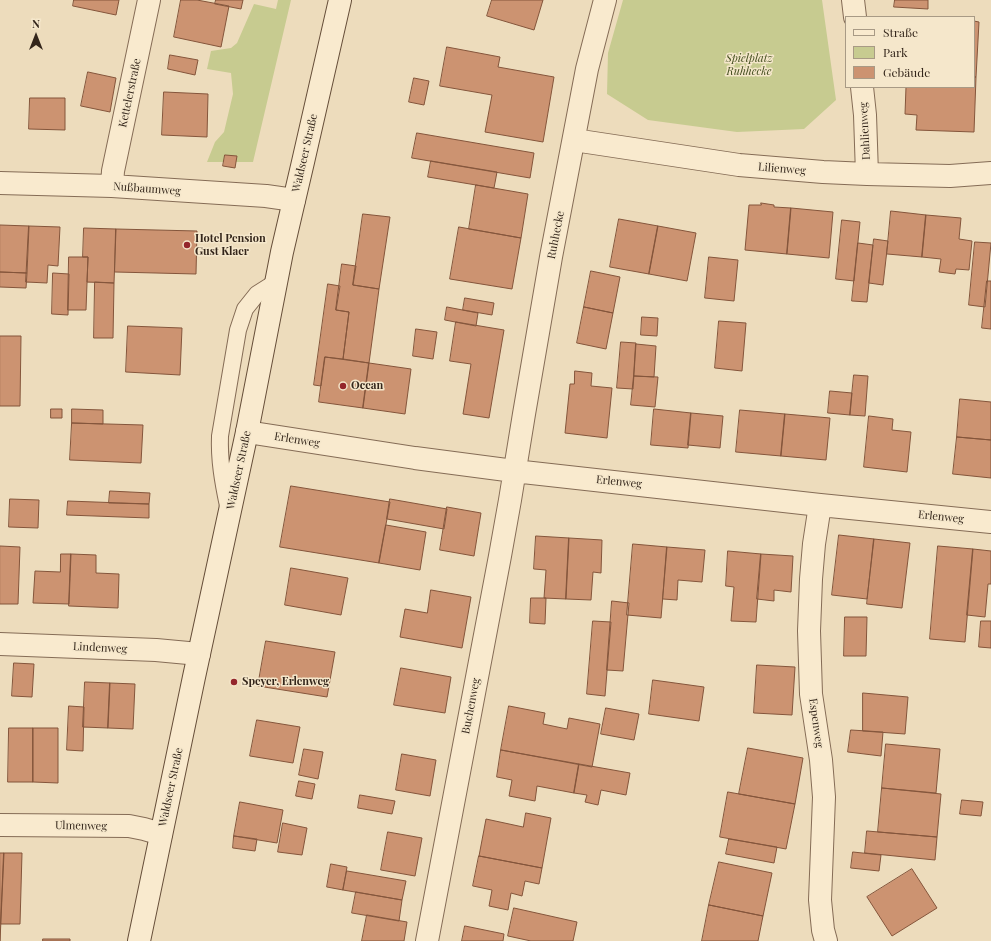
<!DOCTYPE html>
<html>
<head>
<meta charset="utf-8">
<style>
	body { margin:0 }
	#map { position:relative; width:991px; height:941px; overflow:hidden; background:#eddcbc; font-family:"Playfair Display",serif }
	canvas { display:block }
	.legend { position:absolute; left:845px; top:16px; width:130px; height:72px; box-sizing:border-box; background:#f5e7cb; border:1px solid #a89a85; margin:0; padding:5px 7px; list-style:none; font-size:12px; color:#34261b }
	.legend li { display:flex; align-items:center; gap:8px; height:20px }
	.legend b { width:20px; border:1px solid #a89a85 }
	.north { position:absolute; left:16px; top:16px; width:40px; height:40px; -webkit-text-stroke:3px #f5e7cb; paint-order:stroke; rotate:0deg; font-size:11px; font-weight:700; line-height:16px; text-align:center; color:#34261b }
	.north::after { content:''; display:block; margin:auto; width:14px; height:18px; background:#34261b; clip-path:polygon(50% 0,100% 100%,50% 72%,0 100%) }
</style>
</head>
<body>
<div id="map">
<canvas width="991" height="941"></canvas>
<ul class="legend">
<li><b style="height:5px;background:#f9eace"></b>Straße</li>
<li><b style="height:11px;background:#c7cb90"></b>Park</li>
<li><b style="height:11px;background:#cc9371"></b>Gebäude</li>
</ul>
<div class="north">N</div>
</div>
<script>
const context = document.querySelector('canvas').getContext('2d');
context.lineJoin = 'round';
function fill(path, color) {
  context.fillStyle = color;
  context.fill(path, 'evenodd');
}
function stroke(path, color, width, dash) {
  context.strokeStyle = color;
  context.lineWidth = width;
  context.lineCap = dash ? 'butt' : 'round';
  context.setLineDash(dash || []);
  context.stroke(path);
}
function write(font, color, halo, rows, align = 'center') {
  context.font = font + ' "Playfair Display",serif';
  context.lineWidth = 3;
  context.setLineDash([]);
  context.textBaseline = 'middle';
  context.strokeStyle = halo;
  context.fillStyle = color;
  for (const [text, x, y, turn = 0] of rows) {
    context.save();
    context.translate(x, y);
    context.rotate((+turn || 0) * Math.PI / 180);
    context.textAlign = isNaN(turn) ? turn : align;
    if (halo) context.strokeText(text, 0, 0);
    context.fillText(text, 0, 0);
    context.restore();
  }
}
const green = new Path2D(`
	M278,0h13l-38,162h-46l8,-20 9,-10 9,-38 -2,-21 -24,-4 4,-18 20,-3 6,-5 17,-39 22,5z
	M623,0h199l14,100 -32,29 -67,3 -89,-12 -41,-26 1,-41z`);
const building = new Path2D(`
	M74,0h45l-3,15 -43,-9z
	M181,0h16l32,6 -8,41 -47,-10z
	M216,0h27l-2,9 -26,-5z
	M492,0h51l-9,30 -47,-14z
	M895,0h33v9l-34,-2z
	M974,21l5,1 -3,55h-2z
	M447,47l53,10 -2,10 56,10 -11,65 -58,-10 7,-37 -52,-9z
	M170,55l28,5 -3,15 -27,-6z
	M88,72l28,6 -6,34 -29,-6z
	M974,77h2l-2,55 -58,-2 1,-15 -12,-1 1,-27h68z
	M414,78l15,3 -5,24 -15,-3z
	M164,92l44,2 -1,43 -45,-2z
	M30,98h35v32l-36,-1z
	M417,133l117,20 -4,25 -118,-20z
	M225,155l12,1 -2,12 -12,-2z
	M431,161l66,11 -3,16 -66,-11z
	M476,185l52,9 -7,44 -52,-9z
	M761,203l13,2v2l17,1 -4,46 -42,-4 4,-45h12z
	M791,208l42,4 -4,46 -42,-4z
	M891,211l35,4 -4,42 -35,-3z
	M363,214l27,3 -11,72 -26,-4z
	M926,215l35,3 -2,21 13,2 -3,29 -13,-1 -1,5 -16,-2 2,-13 -19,-2z
	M619,219l39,7 -9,48 -39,-7z
	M842,220l18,2 -6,59 -18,-2z
	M0,225l29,1 -2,47 -27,-1z
	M29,226l31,1 -2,39 -10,-1 -1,18 -21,-1z
	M658,226l38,7 -9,48 -38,-7z
	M459,227l62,11 -9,51 -62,-10z
	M84,228l32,1 -2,54 -27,-1 1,-25h-5z
	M116,229l81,2 -1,43 -81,-2z
	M874,239l14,2 -5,44 -14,-2z
	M975,242l16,1 -6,64 -16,-2z
	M858,243l15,2 -6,57 -15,-1z
	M69,257h19l-2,53h-18z
	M709,257l29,3 -4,41 -29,-3z
	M342,264l14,2 -3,19 26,4 -10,74 -26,-4 6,-47 -13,-2z
	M591,271l29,6 -7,36 -29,-6z
	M0,272l27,1 -1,15 -26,-1z
	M53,273l16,1 -1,41 -16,-1z
	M987,281h4v48l-9,-1z
	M95,282l19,1 -1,55h-19z
	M328,284l12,2 -4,24 13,2 -6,47 -18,-2 -4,29 -7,-1z
	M465,298l29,5 -2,12 -29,-5z
	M447,307l31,6 -2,13 -31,-6z
	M584,307l29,6 -7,36 -29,-6z
	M642,317l16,1 -1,18 -16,-1z
	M719,321l27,2 -4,48 -27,-3z
	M456,322l48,8 -15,88 -26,-4 8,-50 -21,-3z
	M128,326l54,2 -2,47 -54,-3z
	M416,329l21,3 -4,27 -20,-3z
	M0,336h21l-1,70h-20z
	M621,342l15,1 -3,46 -16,-1z
	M636,344l20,2 -2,31 -20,-1z
	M325,357l44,6 -6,45 -44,-6z
	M369,363l42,6 -6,45 -42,-6z
	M575,371l17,2 -1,13 21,2 -5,50 -42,-5 5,-49h4z
	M854,375l14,1 -3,40 -15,-1z
	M634,376l24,1 -3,30 -24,-2z
	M830,391l22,2 -2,22 -22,-2z
	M960,399l31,3v38l-34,-3z
	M51,409h11v9h-11z
	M72,409l31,1v14l-31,-1z
	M654,409l37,4 -3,35 -37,-3z
	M740,410l45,4 -4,42 -45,-4z
	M691,413l32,3 -3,32 -32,-3z
	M785,414l45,4 -4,42 -45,-4z
	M869,416l24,3 -1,11 19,2 -4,40 -43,-5z
	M72,423l71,2 -2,38 -71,-3z
	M957,437l34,3v38l-38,-4z
	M291,486l99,16 -11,61 -99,-16z
	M110,491l40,2 -1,11 -40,-1z
	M10,499l29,1 -1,28 -29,-1z
	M390,499l57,10 -3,20 -57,-10z
	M68,501l81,3v14l-82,-3z
	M447,507l34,6 -7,43 -34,-6z
	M386,525l40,7 -6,38 -41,-7z
	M839,535l35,4 -7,60 -35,-4z
	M536,536l33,2 -3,61 -22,-1 2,-28 -12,-1z
	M569,538l33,2 -1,33 -8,-1 -2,28 -25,-1z
	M874,539l36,4 -8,65 -35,-4z
	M633,544l34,3 -6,71 -34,-3z
	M0,546l20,1 -2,57h-18z
	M938,546l35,3 -8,93 -35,-3z
	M667,547l38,3 -3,32 -24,-2 -1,20 -14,-1z
	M973,549l18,2v33h-3l-3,33 -18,-2z
	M728,551l33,3 -5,68 -25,-1 3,-34 -8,-1z
	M61,554h10l-2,50 -36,-1 2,-32 25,1z
	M71,554l25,1v18l23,1 -1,34 -49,-2z
	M761,554l32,2 -2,36 -17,-2v11l-17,-2z
	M291,568l57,10 -7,37 -56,-10z
	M431,590l40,7 -9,51 -62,-11 5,-28 22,4z
	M531,598h15l-1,26 -15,-1z
	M612,601l17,2 -6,68 -16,-1z
	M845,617h22l-1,39h-22z
	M593,621l18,1 -6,74 -18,-2z
	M981,621h10v27l-12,-1z
	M266,641l69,11 -8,45 -69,-11z
	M14,663l20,1 -2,33 -20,-1z
	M757,665l38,2 -3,48 -38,-2z
	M401,668l50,9 -6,36 -51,-8z
	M653,680l51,7 -5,34 -50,-7z
	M85,682l25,1 -2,45 -25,-1z
	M110,683l25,1 -2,45 -25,-1z
	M863,693l45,4 -3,37 -42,-3z
	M69,706l15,1 -1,44 -16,-1z
	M509,706l36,7 -2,11 24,5 2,-11 31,6 -8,43 -91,-17z
	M606,708l33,6 -5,26 -33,-6z
	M257,720l43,7 -7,36 -43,-7z
	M9,728h24v54h-25z
	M33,728h25v55l-25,-1z
	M851,730l32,2 -2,24 -33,-4z
	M886,744l54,5 -4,44 -54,-5z
	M748,748l55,10 -8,46 -56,-10z
	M304,749l19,3 -5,27 -19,-4z
	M501,750l78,14 -5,29 -37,-7 -2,15 -26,-5 3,-16 -15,-3z
	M402,754l34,6 -6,36 -34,-6z
	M579,764l51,9 -4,22 -25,-5 -3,15 -13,-3 2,-7 -13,-2z
	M299,781l16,3 -3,15 -16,-3z
	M882,788l59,6 -4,43 -59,-5z
	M728,792l67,12 -9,45 -66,-12z
	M360,795l35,6 -3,13 -34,-6z
	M962,800l21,2 -2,14 -21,-2z
	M240,802l43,8 -6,33 -43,-7z
	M526,813l25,5 -9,50 -63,-12 7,-37 37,8z
	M283,823l24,5 -5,27 -24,-3z
	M867,831l70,6 -2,23 -70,-7z
	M388,832l34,6 -7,38 -34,-6z
	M234,836l23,3 -2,12 -22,-3z
	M729,839l48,8 -3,16 -48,-9z
	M853,852l28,3 -2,16 -28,-3z
	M0,853h4l-4,88z
	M4,853h18l-2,71h-19z
	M479,856l63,12 -3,16 -14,-3 -3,15 -11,-3 -3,17 -19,-4 3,-16 -19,-4z
	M719,862l53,11 -9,43 -54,-11z
	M331,864l16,3 -4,23 -16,-3z
	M912,869l25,39 -45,28 -25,-39z
	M347,871l59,10 -4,19 -59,-10z
	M356,892l46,8 -3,21 -47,-8z
	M709,905l54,11 -5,25h-56z
	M514,908l63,14 -4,19h-42l-23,-5z
	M367,915l40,7 -3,19h-42z
	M465,926l39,8 -1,7h-41z
	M43,939h27v2h-27z`);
const service = new Path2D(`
	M228,506c-5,-24 -9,-46 -8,-70l18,-106 7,-21 12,-15 19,-12`);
const minor = new Path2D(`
	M853,0l2,17
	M862,87l3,28 2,59
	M574,140l165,25 84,7 44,2 83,2 41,-3
	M0,183l112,3 154,10 28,4
	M112,186l1,-15 36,-171
	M247,432l168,26 99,13 306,34 171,17
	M820,505l-6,39 -3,35 -2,52 2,63 10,66 3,37 -4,103 3,30 3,11
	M0,644l156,6 43,4
	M0,825l129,1 15,3 17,5
	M427,941l73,-385 10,-56 14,-86 27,-157 36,-188 18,-69`);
const secondary = new Path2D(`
	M139,941l55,-264 53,-245 35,-180 21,-90 37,-162`);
const markers = [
	[187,245,4,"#94262b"],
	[343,386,4,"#94262b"],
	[234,682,4,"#94262b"]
];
const parkNames = [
	["Spielplatz",749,59],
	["Ruhhecke",749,72]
];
const streetNames = [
	["Kettelerstraße",130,93,-78],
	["Dahlienweg",865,131,-93],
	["Waldseer Straße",305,153,-77],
	["Lilienweg",782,169,5],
	["Nußbaumweg",147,189,4],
	["Ruhhecke",556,235,-79],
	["Erlenweg",297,440,9],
	["Waldseer Straße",239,470,-78],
	["Erlenweg",619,482,6],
	["Erlenweg",941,517,6],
	["Lindenweg",100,648,3],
	["Buchenweg",471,706,-79],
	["Espenweg",816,723,82],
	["Waldseer Straße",171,787,-78],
	["Ulmenweg",81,826,1]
];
const poiNames = [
	["Hotel Pension",195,239],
	["Gust Klaer",195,252],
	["Ocean",351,386],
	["Speyer, Erlenweg",242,682]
];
fill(green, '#c7cb90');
fill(building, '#cc9371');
stroke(building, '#84553b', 1);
stroke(service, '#856c56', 18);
stroke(minor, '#856c56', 24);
stroke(secondary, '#664e39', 24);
stroke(service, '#f9eace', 16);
stroke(minor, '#f9eace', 22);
stroke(secondary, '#f9eace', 22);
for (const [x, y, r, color] of markers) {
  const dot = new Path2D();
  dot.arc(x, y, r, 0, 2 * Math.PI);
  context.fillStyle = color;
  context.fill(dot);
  stroke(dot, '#f5e7cb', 1.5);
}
write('italic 11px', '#465021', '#f5e7cb', parkNames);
write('11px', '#34261b', '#f5e7cb', streetNames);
write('bold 11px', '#34261b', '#f5e7cb', poiNames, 'left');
</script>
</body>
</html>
